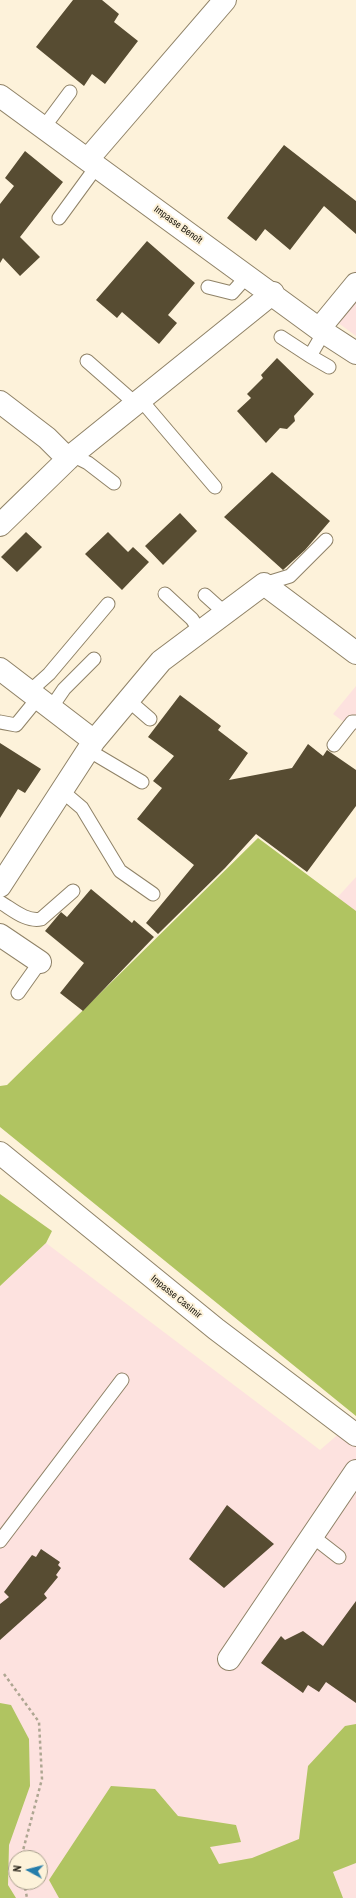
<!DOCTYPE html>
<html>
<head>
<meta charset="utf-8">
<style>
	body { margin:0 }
	#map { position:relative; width:356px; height:1898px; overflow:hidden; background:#fdf2da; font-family:"Archivo Narrow",sans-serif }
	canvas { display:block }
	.north { position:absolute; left:8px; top:1850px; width:40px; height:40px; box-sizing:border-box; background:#fdf2da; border:1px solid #a79e8c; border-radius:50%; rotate:277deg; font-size:11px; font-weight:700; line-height:16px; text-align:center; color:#252116 }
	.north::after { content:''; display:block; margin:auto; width:14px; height:18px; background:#257dab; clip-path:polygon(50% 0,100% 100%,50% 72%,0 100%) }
</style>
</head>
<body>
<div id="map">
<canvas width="356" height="1898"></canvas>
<div class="north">N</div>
</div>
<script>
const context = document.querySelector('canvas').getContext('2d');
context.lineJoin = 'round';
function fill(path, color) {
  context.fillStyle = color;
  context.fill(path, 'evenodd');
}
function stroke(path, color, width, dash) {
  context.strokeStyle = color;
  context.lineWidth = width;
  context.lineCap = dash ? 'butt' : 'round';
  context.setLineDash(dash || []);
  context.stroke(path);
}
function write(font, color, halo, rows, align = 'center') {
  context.font = font + ' "Archivo Narrow",sans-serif';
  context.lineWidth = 4;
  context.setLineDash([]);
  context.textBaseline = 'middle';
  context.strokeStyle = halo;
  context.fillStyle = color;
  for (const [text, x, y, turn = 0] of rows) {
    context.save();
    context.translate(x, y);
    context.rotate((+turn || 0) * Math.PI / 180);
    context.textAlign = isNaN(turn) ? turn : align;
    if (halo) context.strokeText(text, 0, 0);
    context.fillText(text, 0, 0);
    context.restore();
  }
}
const industrial = new Path2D(`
	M356,270v66l-34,-25z
	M356,686v45l-23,-17z
	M356,877v59l-32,-24z
	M46,1243l274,207 36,-31v479h-356v-612zM16,1858h24v24h-24z`);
const forest = new Path2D(`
	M258,838l98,73v505l-356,-289v-41l7,-1z
	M0,1194l52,37 -6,12 -46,43z
	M0,1703l11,2 18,34 1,47 -21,59 -1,40 8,13h-16z
	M356,1724v139l-23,9 10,26h-284l-10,-18 62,-94 44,3 23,27 58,9 5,17 -31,5 9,17 33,-6 47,-19 9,-73 37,-40z`);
const building = new Path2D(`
	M73,0h29l17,14 -5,8 24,19 -33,43 -13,-10 -8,12 -48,-39z
	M284,145l72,56v33l-32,-28 -34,44 -25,-21 -9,12 -29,-23z
	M25,151l38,31 -43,55 20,20 -20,19 -17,-18 -3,5v-59l14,-18 -9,-8z
	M147,241l48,42 -27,32 9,8 -18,21 -37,-32 -5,6 -21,-18z
	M277,358l37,36 -20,22 1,5 -8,8 -7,-1 -14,15 -29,-32 14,-13 -4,-4 16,-16 -2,-3z
	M272,472l58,49 -25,29 -22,20 -59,-53z
	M180,513l17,18 -34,34 -18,-19z
	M26,532l16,15 -25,25 -16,-15z
	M108,532l20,20 5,-5 16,15 -27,28 -37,-36z
	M180,695l41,31 -3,4 30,23 -19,27 63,-12 16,-24 15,12 4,-6 29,20v36l-49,66 -51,-38 -31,34 -67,66 -12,-11 48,-58 -57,-46 25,-31 -9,-7 21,-25 -26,-19z
	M0,743l41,26 -16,24 -7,-4 -18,29z
	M91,889l41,34 2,-3 20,17 -71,74 -23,-18 24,-30 -39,-32 16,-19 6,5z
	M227,1505l47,39 -50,44 -35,-29z
	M41,1549l19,13 -2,3 3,3 -5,7 2,2 -14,17 3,4 -47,42v-36l9,-7 -5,-5 28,-37 4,2z
	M356,1601v102l-30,-21 -7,10 -11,-7 -5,8 -42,-30 20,-27 4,4 18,-9 20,15z`);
const path = new Path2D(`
	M4,1674l35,48 3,57 -21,79
	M24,1882l3,16`);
const service = new Path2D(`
	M44,127l26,-35
	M59,218l38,-52
	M208,287l24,6 16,-18
	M281,337l29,19 14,-24
	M310,356l19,11
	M87,361l49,43
	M141,400l74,87
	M72,455l16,8 26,20
	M264,584l26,-8 36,-36
	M165,594l27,25 8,12
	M205,595l20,18
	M30,691l19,-17 59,-70
	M128,700l22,19
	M51,708l13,-19 30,-30
	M0,722l16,3 22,-27
	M334,745l18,-23h4
	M88,750l54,32
	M62,791l20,17 38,63 33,23
	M0,902c12,7 26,20 41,17l32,-28
	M18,993l22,-31
	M312,1536l27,21
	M0,1541l122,-161`);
const minor = new Path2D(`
	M0,96l319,233 37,24
	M88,159l137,-159
	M319,329l37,-45
	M0,402l47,36 21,21
	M0,525l72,-70 201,-162
	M0,669l94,72 -94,145
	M94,741l67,-80 103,-77 92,69
	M0,935l40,27
	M0,1153l216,176 140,106
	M229,1659l127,-188`);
const streetNames = [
	["Impasse Benoît",178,225,36],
	["Impasse Casimir",176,1297,39]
];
fill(industrial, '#fde2df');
fill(forest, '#b0c461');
fill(building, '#574c32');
stroke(service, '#8f8267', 15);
stroke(minor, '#8f8267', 24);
stroke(path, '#aea692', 2.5, [3, 3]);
stroke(service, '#fff', 13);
stroke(minor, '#fff', 22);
write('10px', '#252116', '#fdf2da', streetNames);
</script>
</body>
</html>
